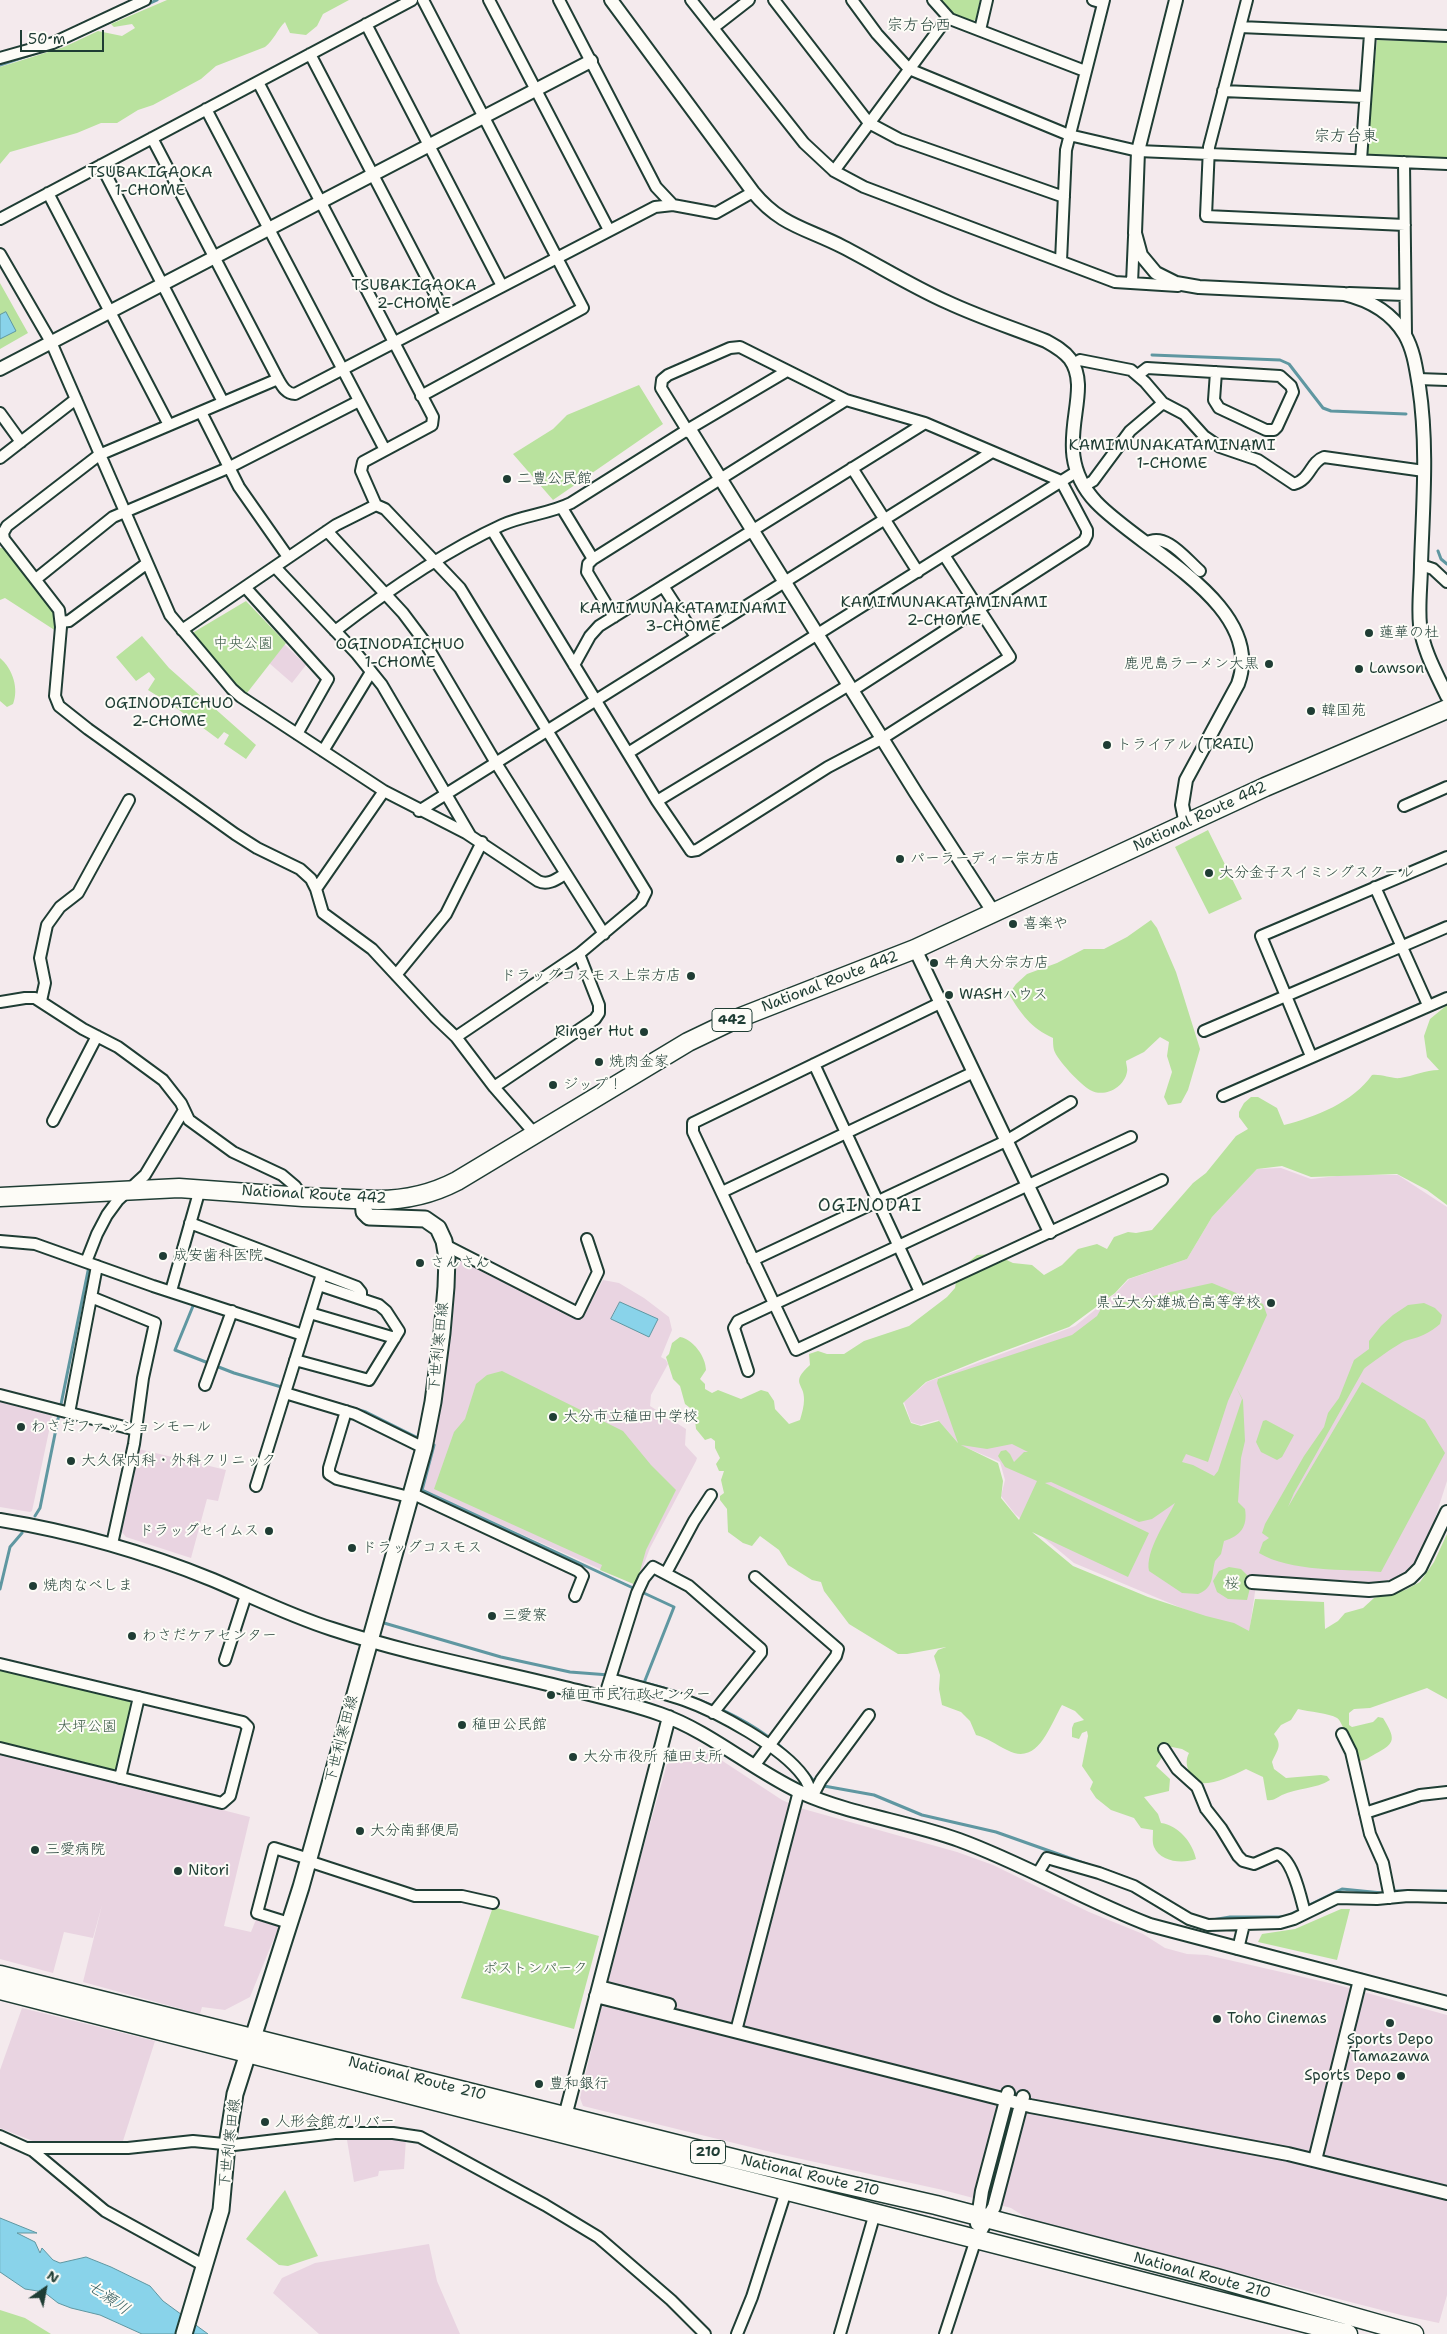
<!DOCTYPE html>
<html>
<head>
<meta charset="utf-8">
<style>
	body { margin:0 }
	#map { position:relative; width:1447px; height:2334px; overflow:hidden; background:#f4eaed; font-family:"Shantell Sans",sans-serif }
	canvas { display:block }
	.north { position:absolute; left:20px; top:2264px; width:50px; height:50px; -webkit-text-stroke:4px #fdfcf7; paint-order:stroke; rotate:33deg; font-size:14px; font-weight:700; line-height:20px; text-align:center; color:#1f3d34 }
	.north::after { content:''; display:block; margin:auto; width:18px; height:22px; background:#1f3d34; clip-path:polygon(50% 0,100% 100%,50% 72%,0 100%) }
	.scale { position:absolute; left:20px; top:30px; width:84px; height:22px; box-sizing:border-box; border:2px solid #1f3d34; border-top:0; padding-left:6px; font-size:15px; line-height:18px; white-space:nowrap; color:#1f3d34; -webkit-text-stroke:4px #fdfcf7; paint-order:stroke }
</style>
</head>
<body>
<div id="map">
<canvas width="1447" height="2334"></canvas>
<div class="north">N</div>
<div class="scale">50 m</div>
</div>
<script>
const context = document.querySelector('canvas').getContext('2d');
context.lineJoin = 'round';
function fill(path, color) {
  context.fillStyle = color;
  context.fill(path, 'evenodd');
}
function stroke(path, color, width, dash) {
  context.strokeStyle = color;
  context.lineWidth = width;
  context.lineCap = dash ? 'butt' : 'round';
  context.setLineDash(dash || []);
  context.stroke(path);
}
function write(font, color, halo, rows, align = 'center') {
  context.font = font + ' "Shantell Sans","Klee One",sans-serif';
  context.lineWidth = 4;
  context.setLineDash([]);
  context.textBaseline = 'middle';
  context.strokeStyle = halo;
  context.fillStyle = color;
  for (const [text, x, y, turn = 0] of rows) {
    context.save();
    context.translate(x, y);
    context.rotate((+turn || 0) * Math.PI / 180);
    context.textAlign = isNaN(turn) ? turn : align;
    if (halo) context.strokeText(text, 0, 0);
    context.fillText(text, 0, 0);
    context.restore();
  }
}
const built = new Path2D(`
	M284,644l22,21 -14,18 -23,-20z
	M1281,1168l30,11 35,-4h52l49,32v274l-17,53 -13,27 -9,9 -14,9 -29,4 -108,-5 -8,56 -39,-14 -136,-57 -59,-49 -14,-18 4,-16 -5,-18 -40,-17 -22,-25 -18,5 -9,-3 -7,-20 23,-20 148,-56 41,-33 13,-14 58,-20 25,-42 45,-48z
	M458,1255l124,64 21,-39 16,3 25,15 25,19 3,13 -11,27 5,3 2,4 -17,31 -1,11 36,23 -1,16 12,13 -1,3 -46,87 -14,37 -216,-96 17,-62 6,-36z
	M0,1401l51,14 1,2 -20,94 -2,1 -30,-5z
	M139,1449l87,21 -8,31 -11,-2 -16,59 -65,-21 -5,-6z
	M694,1750l9,1 15,7 64,42 18,8 157,44 36,13 96,47 54,22 22,14 22,6 20,1 131,30 109,30v280l-8,28 -38,-8 -371,-95 -19,-12 -68,-18 -160,-35 -200,-49 -3,-8 36,-154 51,-180 11,-9z
	M0,1753l250,64 -26,109 27,6 6,-15 18,5 4,4 -29,71 -25,13 -23,-3 -2,7 -117,-32 19,-77 -9,33 -29,-6 -11,41 -53,-14z
	M22,2008l133,33 -33,103 -84,-1 -38,-15v-58z
	M344,2136l62,3 -2,30 -25,2 -1,5 -24,6 -7,-42z
	M429,2244l8,37 23,53h-141l-46,-41 9,-15 33,-15z`);
const green = new Path2D(`
	M167,0h182l-26,14 -6,12 -11,9 -16,-2 -5,-11c-8,8 -11,18 -20,25l-49,19 -15,13 -48,26 -15,5 -21,13h-16l-24,10 -67,19 -10,12v-97l64,-20 34,-16 24,5 13,-8 -3,-4 -18,3 -3,-3z
	M938,0h42l-4,19 -4,3 -23,-10z
	M1377,40l70,2v118l-76,-4 -5,-2z
	M0,283l28,50 -28,16z
	M639,385l24,39 -110,76 -40,-46 40,-25 14,-14z
	M0,548h3l52,66 1,17 -51,-33 -5,2z
	M246,601l40,42 -39,50 -9,-5 -44,-51v-5z
	M142,636l27,32 87,77 -10,14 -22,-15 5,-9 -5,-3 -6,7 -43,-32 -27,-17 7,-11 -6,-7 -13,9 -20,-24z
	M0,658c13,11 19,31 13,46l-6,3 -7,-6z
	M1208,830l34,69 -33,15 -34,-67z
	M1151,920l6,8 19,44 24,77 -12,41 -7,13 -13,2 -4,-8 8,-25 -5,-16 2,-14 -9,-5 -16,15 -18,9c0,3 2,8 1,11 -3,16 -23,26 -37,18 -9,-5 -33,-30 -36,-40 -1,-3 -1,-9 -1,-12 -22,-10 -32,-24 -44,-44l7,-10 11,-10 30,-11 27,-14h20l23,-12z
	M1447,1005v200l-20,-15 -30,-16 -86,3 -29,-11 -25,3 -45,48 -25,42 -59,20 -13,14 -46,34 -89,33 -54,22 -23,21 8,20 10,3 18,-5 19,22 -21,-60 1,-4 134,-44 25,-19 5,-9 110,-24 51,21 4,11 -39,86 -20,61 -22,-8 -4,8 11,3 21,11 4,-5 24,-72 -6,-12 7,13 2,41 -4,17 -3,44 7,7c3,18 -5,27 -21,32l-3,13 -6,7c-4,15 0,26 -17,33l-16,-1 -33,-22c-4,-20 18,-51 26,-68l-23,16 -13,3 -88,-40 -6,1 104,50 -21,44 -96,-45 41,34 75,31 58,19 28,7 15,8 6,-32 69,3 1,27 13,-8 7,-8 18,-5 11,-10 31,-8 15,-8 14,-20 13,-28v165l-20,-11 -57,20 -16,1 -5,4v12l3,2 21,-5 5,-5 5,1c12,20 14,25 -8,36 -7,4 -10,7 -18,7 -4,-8 -15,-41 -20,-43 -8,-5 -28,-6 -39,-9l-7,11 -10,5 -7,9c9,12 3,16 -2,28l2,7 12,9 35,-3 6,1 3,4c-14,9 -33,8 -48,15 -6,3 -8,6 -15,5l-4,-23 -17,-8c-15,7 -31,16 -49,14 -7,-9 -14,-18 -8,-30l-7,-4 -20,-4 -3,4 4,7 -7,10 14,13 -1,12 -25,6 14,17 3,9c17,2 32,20 35,36 -13,5 -36,3 -42,-12 -2,-5 -1,-11 -1,-17l-12,-2 -7,-10 -23,-8 -15,-12 -6,-9 3,-7 -11,-16 6,-30 -1,-5 -5,2 -3,6 -7,-2v-9l2,-5 10,-3 -9,-9 -13,-6c-12,20 -24,62 -55,45 -11,-5 -19,-12 -31,-15l-6,-14 -9,-9 -19,-7 -3,-16 1,-14 -6,-19 4,-6 8,-3 -39,7h-9l-49,-30 -25,-33 -3,-9 -9,-2 -24,-15 -9,-15 -19,-14 -8,10 -9,-3 -15,-11 -1,-23 -7,-9v-4l4,-3 -3,-13 3,-9h-5l-3,-7 4,-6 -5,-10v-7l-4,-3 -6,2 -9,-11 -2,-18 -9,-7 -5,-18 -7,-7 -7,-22 3,-3 3,-11 8,-6c13,2 26,20 26,33l-6,9 5,5v5l7,4 6,-3 23,9 20,-9 7,2 6,9 1,8 14,15 11,-4c2,-7 4,-14 4,-20 1,-17 -15,-16 6,-35l-1,-11 9,-3 9,3h17l20,-13 45,-15 38,-29 8,-9 3,-17 19,-16 17,-1 19,9 19,2 12,10 18,-10 16,-16 19,-5 10,5 7,-12 14,-5 8,1 16,-3 41,-47 13,-10 30,-37 12,-7 -9,-12v-5l5,-9 7,-6h7l19,11 7,17c32,-8 69,-23 88,-50 10,-1 20,4 28,3 14,-2 25,-8 39,-8l-12,-13 -3,-21 6,-17zM1012,1444l16,8h-4l-10,10 -4,-8 -4,-4 -5,1 -3,5 7,11 32,14 -18,39 -18,-22 2,-17 -5,-18 -37,-18 26,4z
	M1424,1303l11,5 7,7 -2,9c-11,9 -19,13 -32,16 -7,1 -38,24 -44,29l-70,124 -6,14 74,-125 63,38 20,33 -64,119c-36,-3 -91,0 -122,-19l4,-11 6,-4 -7,-5 3,-9 39,-68 20,-29 4,-14 11,-15 15,-38 15,-11v-8l12,-15 12,-11 15,-10z
	M502,1371l121,60 28,34 25,25 -30,60 -10,35 -36,-15 2,-5 -168,-76 20,-57 11,-13 11,-35 11,-9z
	M1266,1420l28,15 -12,22 -5,3 -16,-8 -5,-10 7,-21z
	M1229,1567l12,2 8,8 1,11 -3,12 -19,-1 -11,-7 -4,-11 6,-10z
	M0,1669l129,31 5,9 -14,58 -9,4 -111,-28z
	M493,1907l106,29 -25,93 -113,-31z
	M1341,1909h9l-13,51 -79,-18 4,-8 33,-5z
	M285,2190l33,66 -30,10 -9,-1 -33,-26z
	M0,2310l25,8 26,16h-51z`);
const water = new Path2D(`
	M6,312l10,19 -16,8v-24z
	M620,1302l38,17 -9,18 -38,-18z
	M0,2218l37,15h-20l18,9 5,11 2,-5 11,12 7,3 26,-6 25,10 39,19 13,15 45,33h-66l-42,-19 -29,-7 -13,-5 -14,-11 -19,-3 -25,-17z`);
const stream = new Path2D(`
	M0,65l63,-21 94,-44
	M1152,355l128,5 9,4 34,44 8,3 75,3
	M1438,551l3,8 6,5
	M193,1306l-18,44 59,23 132,39 54,27
	M430,1444l4,1 -12,45 252,117 -30,76
	M35,1516l5,-8 49,-242
	M0,1589l10,-42 12,-14
	M384,1623l117,34 69,15 39,3
	M629,1679c61,14 124,37 167,82
	M804,1770l10,11 10,5 50,9 48,20 74,17 96,34
	M1100,1868l31,12 27,15
	M1289,1915l53,-26 40,4 14,-2h51
	M1212,1920l18,-3h53`);
const minor = new Path2D(`
	M489,0l120,230
	M559,0l97,187 17,18
	M691,0l113,143 30,28 30,16 251,95 63,4
	M774,0l95,123 30,16 165,58
	M852,0l25,34 32,35 160,66 69,16 309,13
	M933,0l17,19 135,52
	M1093,0l10,3
	M1247,0l-38,147 -3,69 199,9
	M366,24l136,262
	M1240,27l207,9
	M713,28l36,-28
	M980,30l7,-30
	M310,54l136,261
	M0,58l53,-15 92,-43
	M258,82l175,335 -1,8 -69,37 -2,9 15,34
	M1223,91l142,6
	M206,109l179,341
	M152,138l126,241c4,7 8,15 17,15l360,-187 18,-2 43,8 37,-21
	M1361,160l9,-126
	M1404,162l2,174
	M101,165l122,237
	M834,171l114,-154
	M48,193l121,232
	M0,219l412,-219
	M0,254l51,88 119,273 62,74 9,8 143,94 82,42 72,48c10,5 19,-2 27,-7
	M1061,261l5,-111 38,-150
	M1132,283l2,-46
	M1349,293l56,2
	M1073,364l7,-4 51,10 14,12 18,21 21,11 20,22 16,11 38,13 36,24c17,-5 16,-22 30,-27l100,14
	M1138,375l9,-7 133,8 11,10 2,6 -16,35 -3,3h-8l-47,-22 -5,-8 2,-28
	M278,379l-179,76 -92,71 -4,7 1,6 55,71 2,17 -6,69 4,10 29,23 147,105 22,14 43,21 11,10 5,10
	M1418,379l29,1
	M421,396l162,-88 -160,-308
	M201,412l38,75 49,70
	M0,413l21,29
	M687,430l-26,-42 1,-8 6,-5 62,-27 10,-1 106,53 79,23 136,58 26,49v5l-3,6 -231,149
	M0,458l76,-59
	M852,468l66,104
	M1084,486l9,-5 37,-50 33,-28
	M562,508l31,51
	M492,530l165,271 34,50 6,-1 131,-83 55,-29 127,-81 -66,-102
	M327,531l76,82 21,28 72,122 108,171
	M1146,543c20,-12 40,16 54,28
	M1421,565l12,4 14,13
	M275,567l82,87 25,31 88,150
	M36,579l77,-62 115,-49 131,-67
	M663,586l33,51
	M245,587l83,92 -31,55
	M614,617l-27,-45 1,-8 5,-5 253,-159
	M61,622l8,-1 77,-57
	M182,630l154,-105 40,-20 9,4 75,79 186,304 -5,10 -62,52 -123,83
	M335,631c52,-40 108,-79 167,-106 22,-10 47,-11 69,-22l116,-73 100,-59
	M574,665l16,-29 9,-10 326,-203
	M323,751l48,-79
	M628,753l448,-281
	M384,791l-68,98 7,24 49,36 64,69 20,19 38,50 41,47
	M657,801l192,-116
	M1404,806l43,-19
	M419,811l573,-359
	M1375,887l53,118
	M396,975l50,-61 36,-72
	M41,1001l4,-18 -5,-25 7,-33 13,-18 18,-14 51,-93
	M0,1002l25,-4h10l48,31 35,18 45,33 18,23 8,17 44,32 49,23 13,11 8,11
	M940,1003l-247,120v9l103,218 366,-170
	M1204,1031l243,-104
	M1311,1056l-50,-120 186,-79
	M814,1064l106,228
	M494,1087l101,-68 4,-6v-8l-20,-51
	M1223,1096l224,-98
	M53,1121l44,-85
	M722,1192l252,-120
	M190,1223l167,64 4,5v7
	M0,1241l35,3 118,42 150,49
	M445,1245l133,68 20,-41 -11,-33
	M753,1260l253,-119 65,-39
	M86,1262l11,-28 10,-19 11,-15 27,-25 39,-65
	M171,1291l29,-102
	M91,1297l64,26 -12,55 -9,66 -22,100
	M310,1313l85,25
	M295,1360l74,20 30,-49 -13,-20 -7,-6 -60,-20
	M748,1371l-14,-43 4,-7 393,-184
	M205,1385l27,-74
	M285,1393l70,21 69,34
	M0,1395l136,35
	M346,1411l-17,57v6l8,5 72,18
	M69,1413l28,-147
	M256,1486l66,-212
	M411,1493l167,78 5,5 -8,20
	M666,1573l28,-52 17,-26
	M225,1660l21,-65
	M0,1664l243,58 5,5 -18,69 -8,7 -222,-55
	M610,1679c25,7 50,13 74,21 34,12 98,47 119,76 5,6 7,13 9,21
	M604,1698l33,-105 7,-15 9,-11 36,19 72,63v4l-48,60
	M1342,1734l9,18 19,82 13,29 7,35
	M1164,1749l13,20 20,18 9,22 15,19 17,28 5,5 11,3 23,-10c16,4 24,45 28,59
	M754,1766l82,-110 2,-7 -83,-72
	M120,1778l19,-81
	M812,1797l9,-17 48,-65
	M1365,1813l55,-18 27,-3
	M308,1861l107,35h47l31,7
	M1038,1873l9,-15 52,15 35,13 55,33 19,6 72,-2 14,-4 43,-21 40,1 31,-3 39,1
	M289,1923l-32,-10 17,-65 35,11
	M1238,1949l6,-25
	M736,2031l63,-240
	M0,2136l33,15 72,60 100,55
	M28,2148h100l65,-7 41,4 101,-12h58l27,4 125,68 53,32 73,63 34,34
	M737,2334l15,-37 34,-106
	M840,2334l35,-121
	M945,2334l31,-95`);
const tertiary = new Path2D(`
	M611,0l142,192c28,34 53,36 90,55 35,18 68,39 104,55 32,15 66,26 99,39 9,5 18,10 24,18 26,36 -24,90 26,143 44,47 171,103 142,182l-52,96 -4,25 4,19
	M1176,0l-38,151 -3,82 6,22 15,18 20,10 23,4 145,7c25,6 48,19 61,41 9,16 11,34 14,51 9,59 4,119 2,178 0,20 -3,41 -1,61 3,25 16,48 27,71
	M0,369l591,-308
	M687,430l5,3 224,360 78,120
	M915,949l135,283
	M0,1520c74,12 144,32 213,60 40,17 78,36 119,49 76,25 156,40 233,59 32,8 64,15 95,26 51,18 91,55 140,78 51,23 107,29 159,48 66,24 125,60 191,85l297,78
	M1252,1582l117,8 22,-2 19,-10 10,-10 27,-56
	M599,1987l70,18
	M596,1996l434,110 258,48 159,39
	M563,2124l106,-407
	M1315,2160l45,-180
	M977,2224l5,-33 26,-98
	M976,2239l18,-32 29,-110`);
const secondary = new Path2D(`
	M184,2334l37,-124 6,-65 8,-51 66,-207 123,-439 9,-46 9,-69 4,-46 1,-29 -3,-17 -6,-13 -13,-9 -56,-2 -5,-5 -1,-12`);
const trunk = new Path2D(`
	M0,1197l179,-9 124,9 75,3c28,0 54,-6 79,-19l231,-139 48,-23 179,-70 350,-162 182,-78
	M0,1975l760,190 176,40 280,73 198,56
	M0,1990l1348,344`);
const markers = [
	[507,479,5,"#1f3d34"],
	[1369,633,5,"#1f3d34"],
	[1269,664,5,"#1f3d34"],
	[1359,669,5,"#1f3d34"],
	[1311,711,5,"#1f3d34"],
	[1107,745,5,"#1f3d34"],
	[900,859,5,"#1f3d34"],
	[1209,873,5,"#1f3d34"],
	[1013,924,5,"#1f3d34"],
	[934,963,5,"#1f3d34"],
	[691,976,5,"#1f3d34"],
	[949,995,5,"#1f3d34"],
	[644,1032,5,"#1f3d34"],
	[599,1062,5,"#1f3d34"],
	[553,1085,5,"#1f3d34"],
	[163,1256,5,"#1f3d34"],
	[420,1263,5,"#1f3d34"],
	[1271,1303,5,"#1f3d34"],
	[553,1417,5,"#1f3d34"],
	[21,1427,5,"#1f3d34"],
	[71,1461,5,"#1f3d34"],
	[269,1531,5,"#1f3d34"],
	[352,1548,5,"#1f3d34"],
	[33,1586,5,"#1f3d34"],
	[492,1616,5,"#1f3d34"],
	[132,1636,5,"#1f3d34"],
	[551,1695,5,"#1f3d34"],
	[462,1725,5,"#1f3d34"],
	[573,1757,5,"#1f3d34"],
	[360,1831,5,"#1f3d34"],
	[35,1850,5,"#1f3d34"],
	[178,1871,5,"#1f3d34"],
	[1217,2019,5,"#1f3d34"],
	[1390,2023,5,"#1f3d34"],
	[1401,2076,5,"#1f3d34"],
	[539,2084,5,"#1f3d34"],
	[265,2122,5,"#1f3d34"]
];
const shields = [
	[732,1020,40],
	[708,2152,35]
];
const shieldNames = [
	["442",732,1020],
	["210",708,2152]
];
const poiNames = [
	["二豊公民館",517,479],
	["蓮華の杜",1379,633],
	["鹿児島ラーメン大黒",1259,664,"right"],
	["Lawson",1369,669],
	["韓国苑",1321,711],
	["トライアル (TRAIL)",1117,745],
	["パーラーディー宗方店",910,859],
	["大分金子スイミングスクール",1219,873],
	["喜楽や",1023,924],
	["牛角大分宗方店",944,963],
	["ドラッグコスモス上宗方店",681,976,"right"],
	["WASHハウス",959,995],
	["Ringer Hut",634,1032,"right"],
	["焼肉金家",609,1062],
	["ジップ！",563,1085],
	["成安歯科医院",173,1256],
	["さんさん",430,1263],
	["県立大分雄城台高等学校",1261,1303,"right"],
	["大分市立稙田中学校",563,1417],
	["わさだファッションモール",31,1427],
	["大久保内科・外科クリニック",81,1461],
	["ドラッグセイムス",259,1531,"right"],
	["ドラッグコスモス",362,1548],
	["焼肉なべしま",43,1586],
	["三愛寮",502,1616],
	["わさだケアセンター",142,1636],
	["稙田市民行政センター",561,1695],
	["稙田公民館",472,1725],
	["大分市役所 稙田支所",583,1757],
	["大分南郵便局",370,1831],
	["三愛病院",45,1850],
	["Nitori",188,1871],
	["Toho Cinemas",1227,2019],
	["Sports Depo",1390,2040,"center"],
	["Tamazawa",1390,2057,"center"],
	["Sports Depo",1391,2076,"right"],
	["豊和銀行",549,2084],
	["人形会館ガリバー",275,2122]
];
const parkNames = [
	["中央公園",243,644],
	["桜",1232,1584],
	["大坪公園",87,1727],
	["ボストンパーク",535,1969]
];
const streetNames = [
	["National Route 442",1200,817,-25],
	["National Route 442",830,982,-21],
	["National Route 442",314,1195,3],
	["下世利寒田線",439,1347,-84],
	["下世利寒田線",342,1739,-75],
	["National Route 210",417,2079,14],
	["下世利寒田線",230,2143,-83],
	["National Route 210",810,2176,13],
	["National Route 210",1202,2276,15]
];
const neighbourhoodNames = [
	["宗方台西",919,26],
	["宗方台東",1346,137],
	["TSUBAKIGAOKA",150,173],
	["1-CHOME",150,191],
	["TSUBAKIGAOKA",414,286],
	["2-CHOME",414,304],
	["KAMIMUNAKATAMINAMI",1172,446],
	["1-CHOME",1172,464],
	["KAMIMUNAKATAMINAMI",944,603],
	["2-CHOME",944,621],
	["KAMIMUNAKATAMINAMI",683,609],
	["3-CHOME",683,627],
	["OGINODAICHUO",400,645],
	["1-CHOME",400,663],
	["OGINODAICHUO",169,704],
	["2-CHOME",169,722]
];
const waterNames = [
	["七瀬川",108,2298,35]
];
const quarterNames = [
	["OGINODAI",870,1206]
];
fill(built, '#e9d4e1');
fill(green, '#b9e29e');
fill(water, '#89d3ea');
stroke(water, '#5f97a1', 1);
stroke(stream, '#5f97a1', 3);
stroke(minor, '#1f3d34', 14);
stroke(tertiary, '#1f3d34', 16);
stroke(secondary, '#1f3d34', 19);
stroke(trunk, '#1f3d34', 21);
stroke(minor, '#fdfcf7', 10);
stroke(tertiary, '#fdfcf7', 12);
stroke(secondary, '#fdfcf7', 15);
stroke(trunk, '#fdfcf7', 18);
for (const [x, y, r, color] of markers) {
  const dot = new Path2D();
  dot.arc(x, y, r, 0, 2 * Math.PI);
  context.fillStyle = color;
  context.fill(dot);
  stroke(dot, '#fdfcf7', 2);
}
for (const [x, y, w] of shields) {
  const box = new Path2D();
  box.roundRect(x - w / 2, y - 11.5, w, 23, 4);
  context.fillStyle = '#fdfcf7';
  context.fill(box);
  stroke(box, '#1f3d34', 1);
}
write('bold 14px', '#1f3d34', null, shieldNames);
write('15px', '#1f3d34', '#fdfcf7', poiNames, 'left');
write('15px', '#3e5e49', '#fdfcf7', parkNames);
write('15px', '#1f3d34', '#fdfcf7', streetNames);
write('16px', '#1f3d34', '#fdfcf7', neighbourhoodNames);
write('italic 16px', '#3a6262', '#fdfcf7', waterNames);
context.letterSpacing = '1px';
write('18px', '#1f3d34', '#fdfcf7', quarterNames);
context.letterSpacing = '0px';
</script>
</body>
</html>
